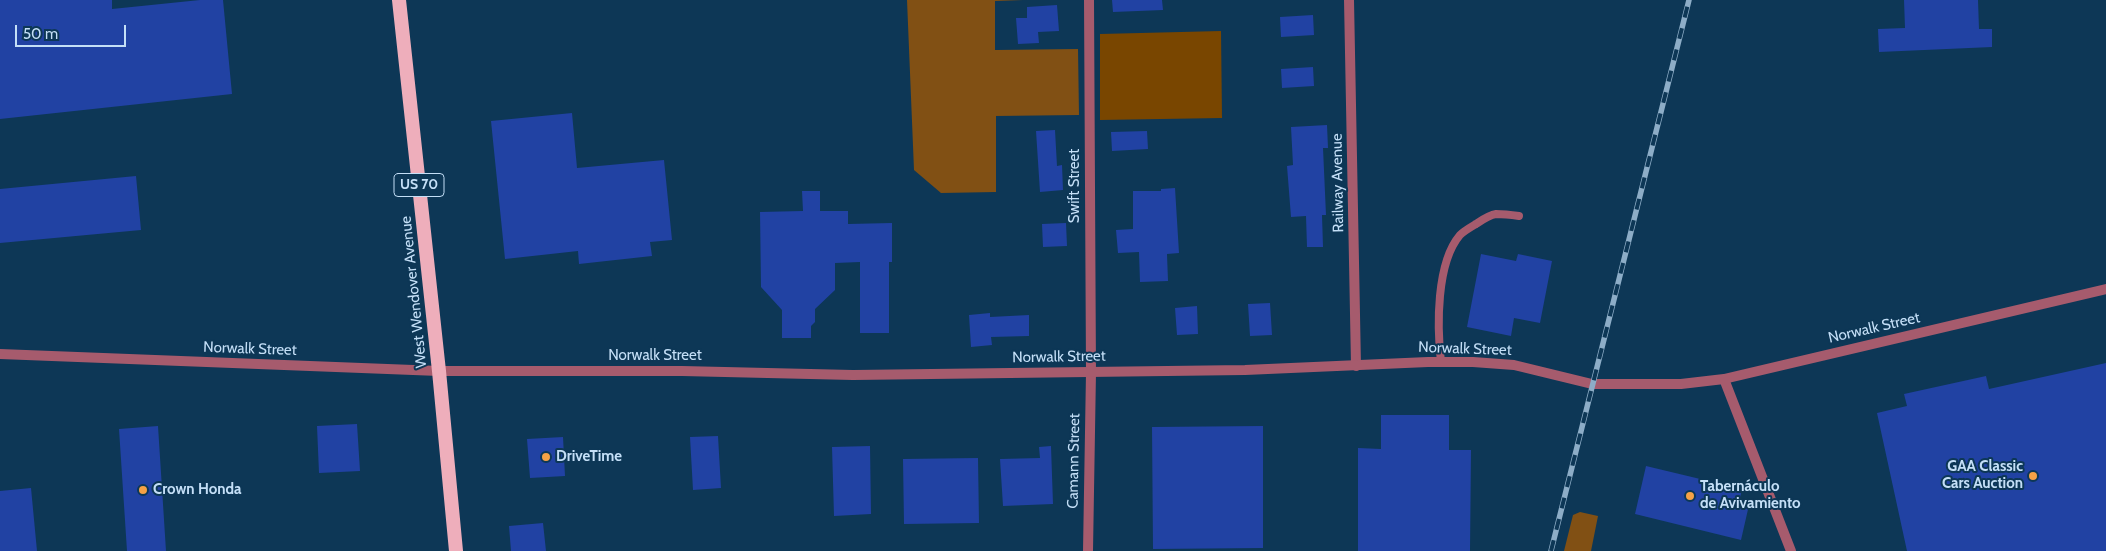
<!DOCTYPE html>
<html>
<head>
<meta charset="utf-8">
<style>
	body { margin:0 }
	#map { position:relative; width:2106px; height:551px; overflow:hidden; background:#0d3756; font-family:Cabin,sans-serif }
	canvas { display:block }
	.scale { position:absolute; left:15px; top:25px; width:111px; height:22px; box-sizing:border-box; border:2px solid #c4dff7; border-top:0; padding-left:6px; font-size:15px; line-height:18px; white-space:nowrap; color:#c4dff7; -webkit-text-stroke:4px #0d3756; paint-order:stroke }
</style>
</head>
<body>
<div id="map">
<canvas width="2106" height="551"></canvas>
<div class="scale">50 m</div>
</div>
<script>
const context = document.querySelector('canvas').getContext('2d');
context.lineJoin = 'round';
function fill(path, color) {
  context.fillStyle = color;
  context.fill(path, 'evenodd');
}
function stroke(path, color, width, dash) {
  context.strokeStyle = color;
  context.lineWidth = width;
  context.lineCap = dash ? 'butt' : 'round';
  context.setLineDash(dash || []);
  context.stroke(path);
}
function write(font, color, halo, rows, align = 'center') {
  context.font = font + ' Cabin,sans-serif';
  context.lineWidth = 4;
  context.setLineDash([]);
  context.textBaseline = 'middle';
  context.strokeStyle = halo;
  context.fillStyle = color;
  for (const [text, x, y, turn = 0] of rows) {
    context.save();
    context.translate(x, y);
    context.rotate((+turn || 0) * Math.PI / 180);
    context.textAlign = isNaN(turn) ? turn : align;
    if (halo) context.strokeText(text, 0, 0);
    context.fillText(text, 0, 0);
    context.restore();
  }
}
const green = new Path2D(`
	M1221,31l1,87 -122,2v-86z`);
const forest = new Path2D(`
	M907,0h116l-28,1v49l83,-1 1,66 -83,1v76l-55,1 -27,-23z
	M1580,512l18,4 -7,35h-27l9,-36z`);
const building = new Path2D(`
	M0,0h112v9l88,-9h23l9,94 -232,25z
	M1112,0h50l1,10 -50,2z
	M1904,0h74l1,29h13v18l-113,5 -1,-23 27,-1z
	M1057,5l2,26 -21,1 1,11 -21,1 -2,-26h11v-11z
	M1313,15l1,20 -33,2 -1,-20z
	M1313,67l1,19 -32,2 -1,-19z
	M572,113l5,55 87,-8 8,80 -22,2 2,14 -73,8 -1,-13 -73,8 -14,-138z
	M1327,125l1,23h-5l3,67h-4l1,32h-16l-1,-31 -15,1 -4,-51 6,-1 -2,-38z
	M1055,130l2,36 5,-1 1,25 -23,2 -4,-61z
	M1147,131l1,18 -36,2 -1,-19z
	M136,176l5,54 -141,13v-54z
	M1175,188l4,65 -12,1 1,27 -28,1 -1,-30 -21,1 -2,-23 17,-1v-38h28v-2z
	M802,191h18v20h28v13l44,-1v39h-3v71h-29v-71l-25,1v27l-20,19v13l-4,4v12h-29v-28l-21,-23 -1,-75 43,-1z
	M1066,223l1,23 -24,1 -1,-23z
	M1481,254l35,7 2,-7 34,7 -12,62 -26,-5 -3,18 -44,-9z
	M1270,303l2,32 -22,1 -2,-32z
	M1197,306l1,28 -21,1 -2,-27z
	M990,313v4l39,-2v21l-38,1 1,8 -21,2 -2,-32z
	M2106,363v188h-199l-30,-138 30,-7 -3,-12 82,-18 3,13z
	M1381,415h68v35h22l-1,101h-112v-103l23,1z
	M357,424l3,47 -41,2 -2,-47z
	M158,426l8,125h-39l-8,-122z
	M1263,426v122l-110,1 -1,-122z
	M718,436l3,52 -28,2 -3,-53z
	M563,437l2,39 -35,2 -3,-39z
	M870,446l1,68 -37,2 -2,-69z
	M1051,446l2,58 -50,2 -3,-47 40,-1 -1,-11z
	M978,458l1,65 -75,1 -1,-65z
	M1646,466l96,23 -3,14 10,2 -8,35 -106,-26z
	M31,488l6,63h-37v-60z
	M543,523l3,28h-35l-2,-25z`);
const service = new Path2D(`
	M1441,362c-4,-35 -5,-99 19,-127 4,-4 11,-8 16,-11 6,-4 13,-9 20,-10 7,0 16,1 23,2`);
const minor = new Path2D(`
	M1349,0l7,366
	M1088,551l3,-179 -2,-372`);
const tertiary = new Path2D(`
	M0,354l439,17h243l171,4 392,-5 183,-8h45l41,3 78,19h89l43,-5 382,-90
	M1724,379l67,172`);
const trunk = new Path2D(`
	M399,0l40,371 17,180`);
const rail = new Path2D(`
	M1551,551l138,-551`);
const markers = [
	[546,457,5,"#f6a246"],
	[2033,476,5,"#f6a246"],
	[143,490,5,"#f6a246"],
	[1690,496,5,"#f6a246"]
];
const shields = [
	[419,185,50]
];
const shieldNames = [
	["US 70",419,185]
];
const streetNames = [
	["Railway Avenue",1338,183,-91],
	["Swift Street",1075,186,-90],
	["West Wendover Avenue",414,292,-96],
	["Norwalk Street",1874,328,-13],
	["Norwalk Street",250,349,2],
	["Norwalk Street",1465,349,2],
	["Norwalk Street",655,356],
	["Norwalk Street",1059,357,-1],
	["Camann Street",1074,461,-89]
];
const poiNames = [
	["DriveTime",556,457],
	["GAA Classic",2023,467,"right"],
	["Cars Auction",2023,484,"right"],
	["Tabernáculo",1700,487],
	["de Avivamiento",1700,504],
	["Crown Honda",153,490]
];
fill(green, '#794600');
fill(forest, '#815014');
fill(building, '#2142a3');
stroke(service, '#a65b6d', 8);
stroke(minor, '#a65b6d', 10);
stroke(tertiary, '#a65b6d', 10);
stroke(trunk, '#eeaebb', 14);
stroke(rail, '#8dadc7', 5.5);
stroke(rail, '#0d3756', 4, [11]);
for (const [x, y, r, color] of markers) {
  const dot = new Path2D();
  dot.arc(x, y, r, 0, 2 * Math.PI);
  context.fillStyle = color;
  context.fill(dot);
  stroke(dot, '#0d3756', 2);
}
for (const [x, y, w] of shields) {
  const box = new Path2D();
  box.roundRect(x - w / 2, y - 11.5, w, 23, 4);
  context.fillStyle = '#0d3756';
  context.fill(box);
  stroke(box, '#c4dff7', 1);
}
write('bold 14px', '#c4dff7', null, shieldNames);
write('15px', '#c4dff7', '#0d3756', streetNames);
write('bold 15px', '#c4dff7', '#0d3756', poiNames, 'left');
</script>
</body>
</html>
